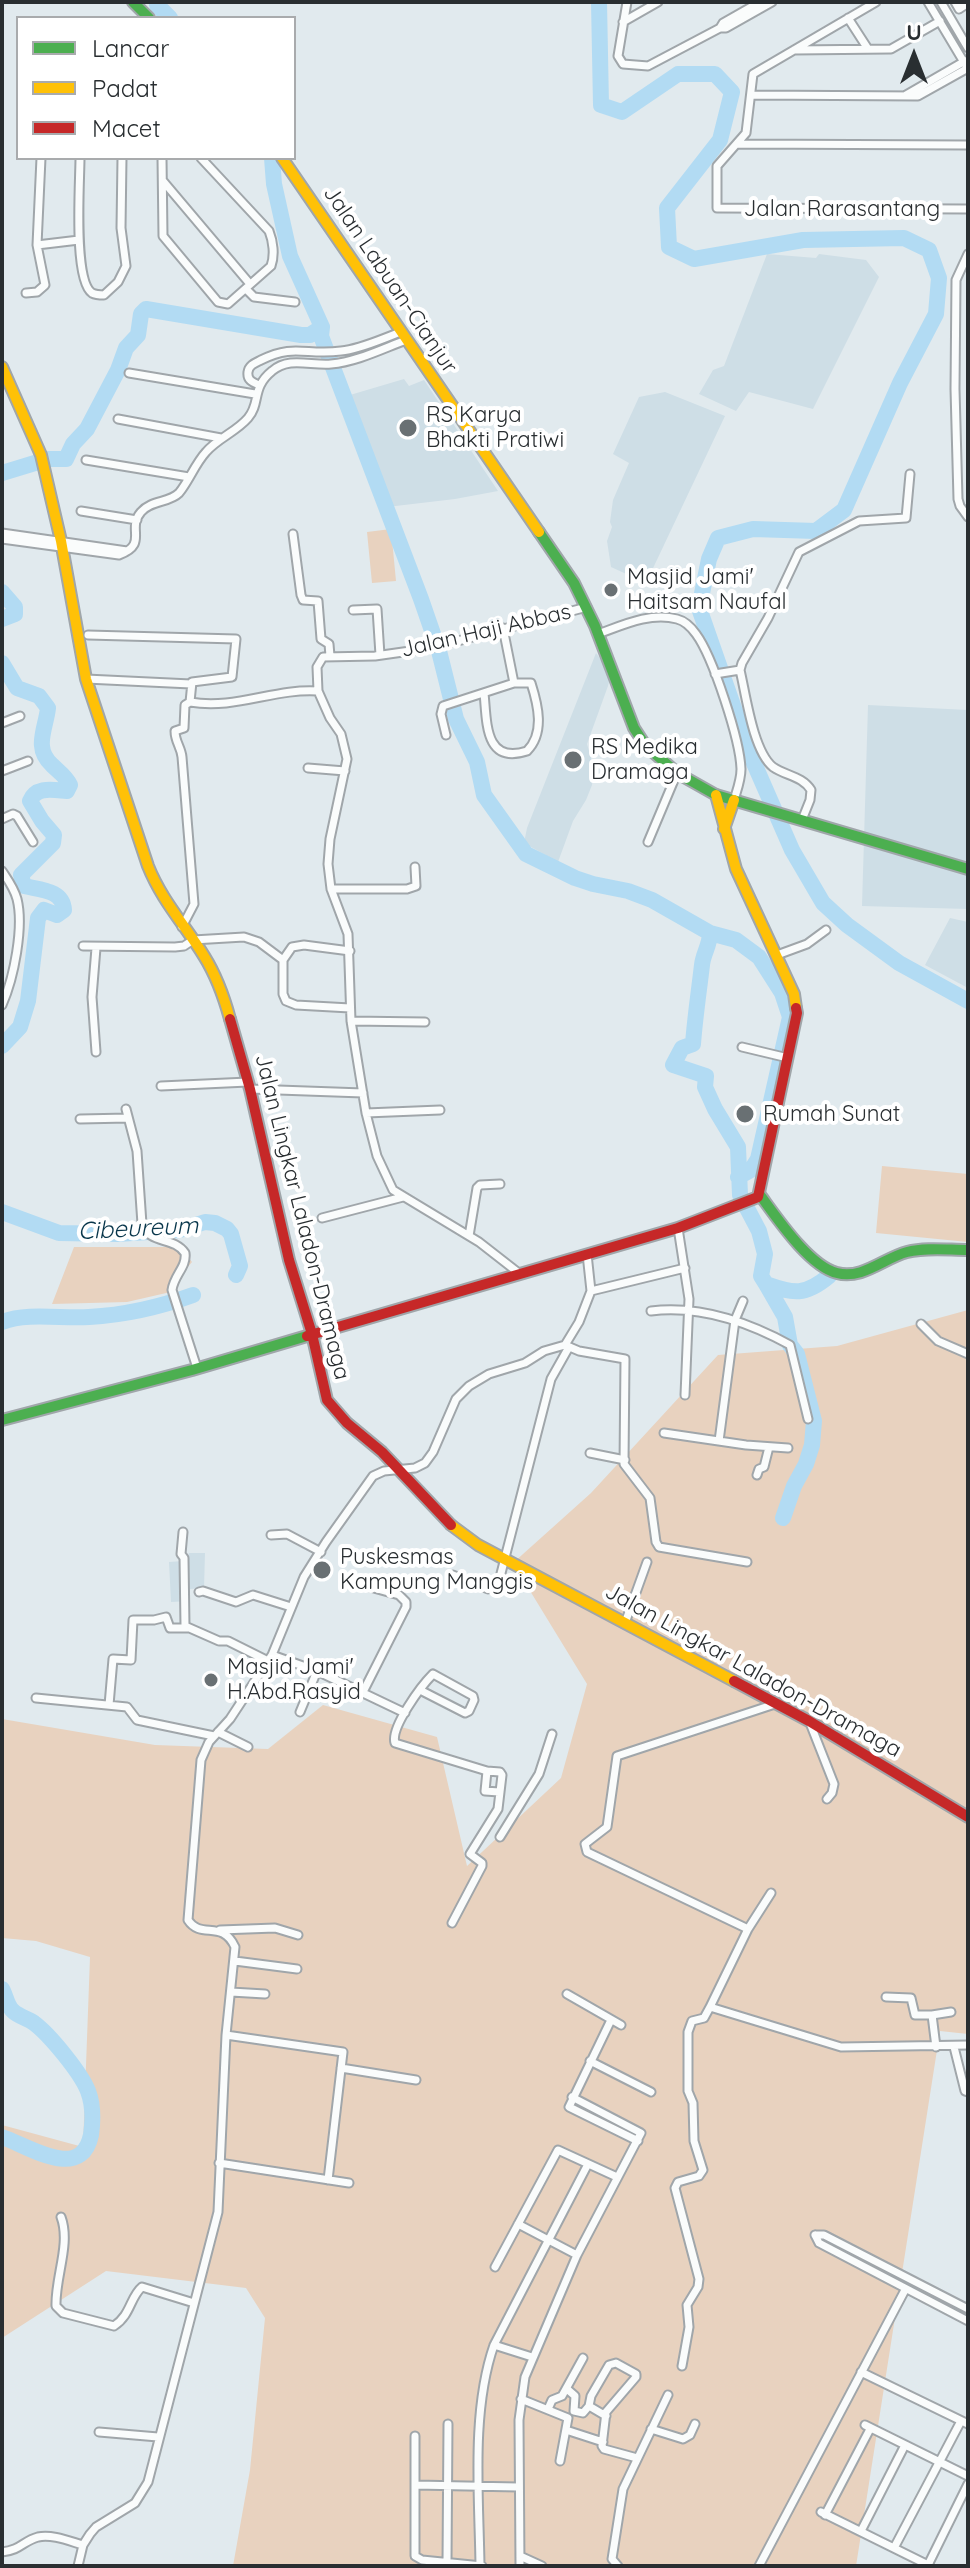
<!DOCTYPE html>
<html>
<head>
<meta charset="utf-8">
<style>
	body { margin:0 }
	#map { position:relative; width:970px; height:2568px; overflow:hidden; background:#e1eaee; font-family:Quicksand,sans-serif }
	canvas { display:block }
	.frame { position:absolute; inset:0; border:4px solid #292e31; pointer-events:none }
	.legend { position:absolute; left:16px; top:16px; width:280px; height:144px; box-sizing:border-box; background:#fff; border:2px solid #a9abad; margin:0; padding:10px 14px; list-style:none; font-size:24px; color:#292e31 }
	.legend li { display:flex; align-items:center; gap:16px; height:40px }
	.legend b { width:40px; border:2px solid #a9abad }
	.north { position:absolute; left:874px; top:16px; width:80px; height:80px; -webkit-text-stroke:6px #fff; paint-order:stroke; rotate:0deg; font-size:22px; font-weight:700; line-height:32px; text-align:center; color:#292e31 }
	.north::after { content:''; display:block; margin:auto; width:28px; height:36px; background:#292e31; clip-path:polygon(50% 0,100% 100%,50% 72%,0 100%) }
</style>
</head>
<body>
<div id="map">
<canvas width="970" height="2568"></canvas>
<div class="frame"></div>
<ul class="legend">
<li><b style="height:10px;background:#4caf50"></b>Lancar</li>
<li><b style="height:10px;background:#ffc107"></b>Padat</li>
<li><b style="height:10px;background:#c62828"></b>Macet</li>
</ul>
<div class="north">U</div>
</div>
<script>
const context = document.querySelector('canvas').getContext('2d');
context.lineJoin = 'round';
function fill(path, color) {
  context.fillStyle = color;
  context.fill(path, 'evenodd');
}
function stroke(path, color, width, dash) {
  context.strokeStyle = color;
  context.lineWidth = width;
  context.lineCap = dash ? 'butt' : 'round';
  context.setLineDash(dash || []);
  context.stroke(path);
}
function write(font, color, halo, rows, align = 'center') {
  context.font = font + ' Quicksand,sans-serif';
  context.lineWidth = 8;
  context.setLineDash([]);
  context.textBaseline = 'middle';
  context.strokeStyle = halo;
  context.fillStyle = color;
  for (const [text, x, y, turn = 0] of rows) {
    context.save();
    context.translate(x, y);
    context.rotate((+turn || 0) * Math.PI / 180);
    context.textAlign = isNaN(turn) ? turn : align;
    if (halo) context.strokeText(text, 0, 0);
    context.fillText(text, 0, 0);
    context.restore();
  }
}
const built = new Path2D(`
	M767,254l49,4 3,-4 47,6 13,17 -66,132 -64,-17 -13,19 -37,-17 14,-24 11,-4z
	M404,379l5,7 15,-6 74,111 -43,8 -68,8 -37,-112z
	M665,392l60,24 -79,167 -35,-16 -4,-26 5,-14 -2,-5 3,-22 16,-37 -16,-9 26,-57z
	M596,653l15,20 -3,13 -21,58 7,24 -2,17 -6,15 -13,21 -15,41 -34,-19 3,-15z
	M868,705l100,5v199l-106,-3z
	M950,918l18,4v66l-43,-23z
	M189,1553h16l-1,35 -14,1 -1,12 -18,1 -2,-40 14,-1 5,-3z`);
const green = new Path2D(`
	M391,529l5,52 -24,2 -5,-51z
	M882,1166l86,8v68l-92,-9z
	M74,1247h105l13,15 -11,13 -6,16 -48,11 -75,2z
	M968,1310v724l-28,-3 -84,535h-623l17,-96 15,-152 -19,-30 -140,-17 -104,67v-213l81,22 7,-190 -54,-16 -34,-3v-219l153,26 113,4 55,-44 114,32 30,129 94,-88 26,-94 -74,-121 78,-70 127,-138 119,-9z`);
const river = new Path2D(`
	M599,2l2,103 21,7 56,-38h37l17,18 -12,48 -53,68 2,39 25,12 109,-19 101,-2 25,12 10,28 -3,36 -36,69 -56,127 -28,21 -63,-2 -35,9 -9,21 -10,49 51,146 42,96 31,53 24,22 52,38 69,38
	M157,5l13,13
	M272,158l2,26 16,72 32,71 -1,9 100,263 18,52 17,68 21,43 7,33 42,59 49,24 18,6 35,7 24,9 58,33c0,12 -7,21 -8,32 -3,26 -7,52 -9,79l-11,4 -9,17 33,11 -1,11 10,22 23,38 2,48 19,36 6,23 -4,22 5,8c28,10 39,12 63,-8
	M2,473l46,-14h18l7,-15 14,-15 31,-59 8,-22 12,-13 3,-21 5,-5 155,26h9l12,-8
	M2,592l13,15v7l-13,5
	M2,663l15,25 22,8 9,12c-2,20 -15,40 4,57 7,7 14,11 18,20l-3,6c-14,-1 -31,-5 -37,10l12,20 12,14 -1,8 -32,32 3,11c17,4 39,4 40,24l-7,5 -13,-5 -6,8 -10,83 -8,26 -18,19
	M710,933l26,7 23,17 23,36 8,24 -32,142 -7,11 -13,7
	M2,1212l57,21 58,1 63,-4 25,-8 10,1 12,6 4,5 9,32 -4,9
	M766,1284l19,33 5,28 7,9 17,67 -2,24 -6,19 -12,22 -11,32
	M2,1322c26,-10 60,-3 87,-5 36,-2 71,-10 104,-22
	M2,1989c4,7 5,17 11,22 6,6 15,7 21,12 16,12 47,50 54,68 5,13 5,30 3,44 -10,48 -64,10 -89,2`);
const street = new Path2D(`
	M627,2l-9,54 5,8 25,2 72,-38h6l46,-26
	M876,2l-123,72 -7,59 -29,33v42l251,1
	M928,2l40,67
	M941,2l27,46
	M955,2l4,7 9,-6
	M848,18l20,31
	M623,22l35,-20
	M720,28l3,-5 37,-21
	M794,50l97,-1 49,-28
	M751,95l167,1 50,-28
	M906,95l59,-34
	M737,144l231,1
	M80,158c0,24 -7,122 12,135 4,2 8,2 12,2l14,-13 8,-16 -5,-38 1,-70
	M162,158l1,78 55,66 10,2 43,-38c4,-11 2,-25 -2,-35l-68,-73
	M163,181l87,103
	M37,245l42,-5
	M968,254l-12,26 -1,109 3,110 2,7 8,11
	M246,289l8,8 41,5
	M26,293l11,-1 8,-7 -8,-40 4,-87
	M129,373l126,21
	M259,385c-7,-3 -12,-5 -11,-13 1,-7 7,-9 13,-12 34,-17 45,-4 80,-9 20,-2 40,-12 60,-19
	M118,419l103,19
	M86,460l103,17
	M81,511l56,9
	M2,533l125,18
	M293,534l8,61 2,5 15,1 3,38 8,5 1,12
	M2,539l117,16c30,-11 7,-26 22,-43 10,-12 28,-9 38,-19 10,-12 16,-29 27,-41 12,-14 30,-20 42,-34 13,-15 3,-30 24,-47 17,-15 39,-5 59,-7 25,-2 51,-15 75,-24
	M353,610l24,-1 3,46
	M598,634c25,-9 52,-22 79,-15 8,2 14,8 19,15 17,23 44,106 45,135 0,11 -4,21 -7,31
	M88,635l148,4 -4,38 -40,5 -2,20 -5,3 -1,23 -9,3c0,11 6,16 7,26l12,147 -12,23
	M715,674l25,-4
	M86,679l105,5
	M484,693c3,28 0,72 43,58 18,-18 11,-46 4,-68h-17l-11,-55
	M190,702c45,8 85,-14 128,-11
	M2,723l18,-7
	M446,735l-5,-21 2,-8 71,-23
	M308,768l37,3
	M2,771l26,-10
	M2,819l11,-5 4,2 16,26
	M802,820l8,-20 1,-10c-9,-14 -25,-14 -38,-23 -20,-16 -27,-72 -33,-97l2,-7 26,-45 31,-66 60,-31 47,-3 4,-44
	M648,842l29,-69
	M2,871c6,9 12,17 15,28 7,28 -3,79 -15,106
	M331,889h76l9,-3 -1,-19
	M83,946l92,1 9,-1 9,-6 51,-3 15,5 24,18
	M350,951l-46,-6 -12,2 -9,13v34l3,7 10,4 54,3
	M777,955l30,-11 19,-14
	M351,1021l74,1
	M742,1047l46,11
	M96,1052l-4,-55 4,-49
	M161,1086l87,-4
	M250,1089l113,4
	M126,1109l11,42 5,73c8,21 31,12 43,29 2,14 -11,22 -13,37l25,78
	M366,1113l74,-3
	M80,1119l48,-1
	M322,1218l81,-21
	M678,1228l11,71 -4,96
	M469,1236l8,-48 3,-3 20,-1
	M520,1274l-41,-32 -86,-52 -16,-34 -11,-43 -15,-92 -3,-87 -17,-45 -3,-25 2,-25 17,-80 -6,-25 -11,-16 -12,-27 -1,-24 6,-10 52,-1 56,-8 156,-41
	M591,1291l94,-23
	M651,1311c49,-6 97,11 139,34l18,74
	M921,1324l17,17 30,13
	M565,1345l14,-23 12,-31 -4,-37
	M664,1433l82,12 42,3
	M719,1441l16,-121 8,-19
	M590,1453l35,7
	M757,1475l2,-6 5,-2 5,-20
	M183,1532l-2,22 3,4 1,68 34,15h9l40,20
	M271,1535l16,-1 34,18
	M453,1575l35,14 10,-4 53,-206 18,-32
	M352,1582l47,13 7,7v5l-43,85
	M199,1592l4,-1 33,11 17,-7 38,12
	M625,1623l22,-61
	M272,1655l45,16 88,42
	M420,1690l45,23 4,-2 5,-11 -1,-4 -40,-22c-12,12 -43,54 -38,69l92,28 13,1 2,3 -4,34 -28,45 12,9v3l-30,57
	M36,1698l91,9 10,13 77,16
	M109,1705l4,-46 18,1 2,-40h21l12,-3 4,11h17
	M300,1712l17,-41
	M810,1723l24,61 -2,9 -5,6
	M218,1732l30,15
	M487,1771l-2,20 14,1
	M500,1837l39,-63 13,-40
	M748,1929l23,-36
	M220,1930l55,-2 23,7
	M235,1961l62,8
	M231,1992l34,2
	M567,1994l54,31
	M886,1997l25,1 4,17h17l4,32
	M710,2007l38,-78 -161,-77 -2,-8 22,-17 10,-71 161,-53
	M932,2015l19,-3
	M611,2020l-42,87 69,34
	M226,2035l117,17 -15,128
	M954,2047l11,44 3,1
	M590,2061l61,31
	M341,2068l75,12
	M219,2163l130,20
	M61,2217c10,27 -6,60 -5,89l7,7 51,13c17,-11 16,-29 28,-39l52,16
	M518,2224l59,31
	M815,2235l4,8 149,78
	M815,2235h9l144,74
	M495,2267l63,-117 59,27
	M494,2345l38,12
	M682,2366l7,-39 -2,-22 11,-18 1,-8 -24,-91 3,-6 21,-6 4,-6 -9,-29 -1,-38 -5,-12v-59l4,-11 12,-3 6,-11 131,40 127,-2
	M861,2372l107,52
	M567,2389l8,7 -1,15 9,2 6,-7 17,10
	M521,2399l47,19 -8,43
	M589,2406l2,-10 18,-31 7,-2 20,11v3l-30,35 -4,34 2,3 33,9
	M548,2409l4,-9 10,-4 21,-38
	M865,2425l103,51
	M651,2429l32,10 7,-4 5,-11
	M566,2430l37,12
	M99,2432l59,5
	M415,2436v120l7,4 60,6
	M415,2485l103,2
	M821,2512l109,54
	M825,2515l45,-86
	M861,2531l44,-86
	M894,2548l67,-127
	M2,2552c19,-2 21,-11 36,-15 14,-3 31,4 45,8
	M520,2556l22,10
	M447,2562l1,-138
	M480,2565c-1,-70 -9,-154 14,-220l94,-181
	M928,2565l40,-81
	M78,2566l5,-21 7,-11 6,-7 39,-24 13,-21 70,-270 8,-177 9,-88c-13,-28 -34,-7 -47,-27l13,-160 8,-18 21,-23 42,-64 32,-78 22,-35 47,-66 11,-5 31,-3 10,-5 8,-11 23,-53 13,-13 20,-12 36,-11 19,-12 21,-6 14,6 46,8 -1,105 26,34 6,44 3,5 88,15
	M520,2566l-1,-146 6,-43 52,-122 64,-122 -69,-36
	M618,2566l-6,-7 11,-70 45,-94
	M759,2566l146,-276`);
const fast = new Path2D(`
	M133,2l16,16
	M539,532l35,51 21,43 39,102 11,17 32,28 39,22 252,74
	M760,1195c17,23 49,71 77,78 25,7 47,-15 70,-21 19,-5 41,-2 61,-2
	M2,1420l190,-50 115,-34`);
const slow = new Path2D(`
	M282,158l257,374
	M2,367l39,88 20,86 25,138 62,187c14,35 37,59 56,90 12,19 20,41 26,63
	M716,795l20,74 58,125 2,14
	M724,829l10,-29
	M451,1525l27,20 256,136`);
const jam = new Path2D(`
	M230,1019l20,70 39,171 23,74 15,66 20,23 35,29 69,73
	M307,1336l371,-108 80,-31 39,-184 -1,-5
	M734,1681l75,40 159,96`);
const markers = [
	[408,428,10,"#697073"],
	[611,590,8,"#697073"],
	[573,760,10,"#697073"],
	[745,1114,10,"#697073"],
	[322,1570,10,"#697073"],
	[211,1680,8,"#697073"]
];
const streetNames = [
	["Jalan Rarasantang",842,209],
	["Jalan Labuan-Cianjur",390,280,56],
	["Jalan Haji Abbas",486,631,-13],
	["Jalan Lingkar Laladon-Dramaga",302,1217,76],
	["Jalan Lingkar Laladon-Dramaga",753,1671,29]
];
const poiNames = [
	["RS Karya",426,415],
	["Bhakti Pratiwi",426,440],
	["Masjid Jami'",627,577],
	["Haitsam Naufal",627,602],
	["RS Medika",591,747],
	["Dramaga",591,772],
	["Rumah Sunat",763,1114],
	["Puskesmas",340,1557],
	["Kampung Manggis",340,1582],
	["Masjid Jami'",227,1667],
	["H.Abd.Rasyid",227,1692]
];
const waterNames = [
	["Cibeureum",138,1229,-3]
];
fill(built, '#cedee6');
fill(green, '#e8d2bf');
stroke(river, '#b2dbf3', 16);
stroke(street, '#a0a6aa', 11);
stroke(fast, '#a0a6aa', 14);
stroke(slow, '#a0a6aa', 14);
stroke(jam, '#a0a6aa', 14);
stroke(street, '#fafcfc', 7);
stroke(fast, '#4caf50', 10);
stroke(slow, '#ffc107', 10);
stroke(jam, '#c62828', 10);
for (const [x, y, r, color] of markers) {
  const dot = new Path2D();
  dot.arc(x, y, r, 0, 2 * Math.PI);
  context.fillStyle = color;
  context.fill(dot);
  stroke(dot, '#fff', 3);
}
write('22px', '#292e31', '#fff', streetNames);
write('22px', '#292e31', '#fff', poiNames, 'left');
write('italic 24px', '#08364b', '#fff', waterNames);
</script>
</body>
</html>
